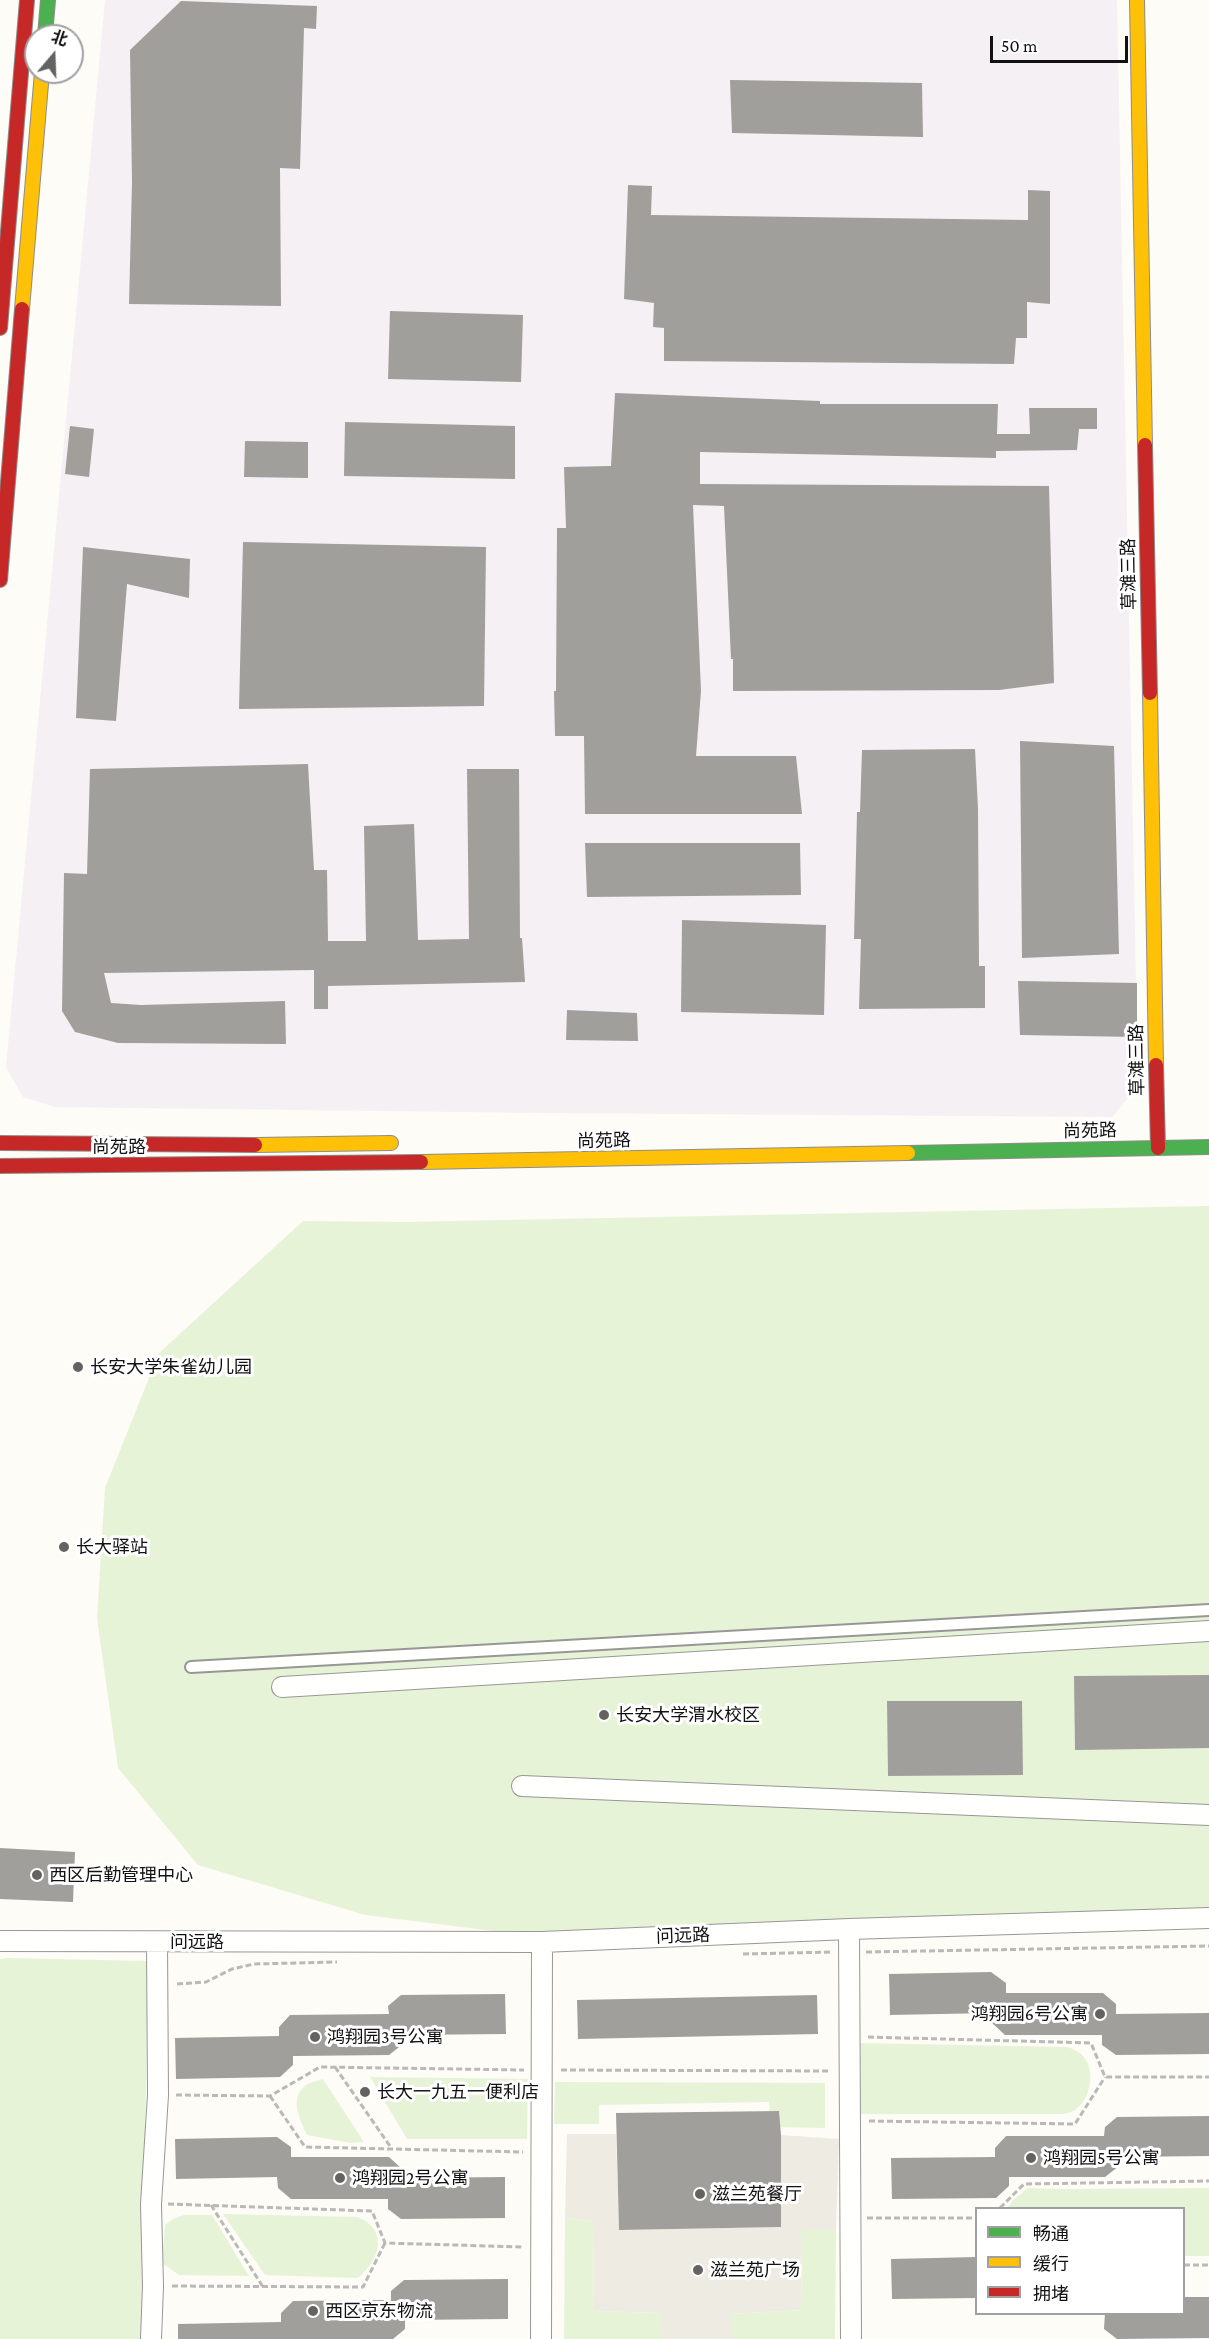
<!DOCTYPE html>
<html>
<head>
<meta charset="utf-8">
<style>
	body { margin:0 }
	#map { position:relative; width:1209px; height:2339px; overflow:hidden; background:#fdfcf7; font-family:"Crimson Pro","Noto Sans SC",serif }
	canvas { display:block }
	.legend { position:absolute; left:975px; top:2207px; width:210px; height:108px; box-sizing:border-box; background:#fff; border:2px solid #a0a0a0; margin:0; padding:8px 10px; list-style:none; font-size:18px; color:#111 }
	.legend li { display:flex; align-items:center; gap:12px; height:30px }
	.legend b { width:30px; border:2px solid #a0a0a0 }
	.north { position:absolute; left:24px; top:24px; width:60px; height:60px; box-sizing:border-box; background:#fff; border:2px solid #a0a0a0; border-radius:50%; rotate:19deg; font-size:16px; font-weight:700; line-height:24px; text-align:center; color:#111 }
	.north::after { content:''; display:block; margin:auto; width:21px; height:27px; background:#646362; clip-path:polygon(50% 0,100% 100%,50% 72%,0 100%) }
	.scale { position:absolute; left:990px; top:36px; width:138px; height:27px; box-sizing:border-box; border:3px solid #111; border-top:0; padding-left:8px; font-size:18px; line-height:21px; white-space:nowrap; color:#111; -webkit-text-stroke:4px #fff; paint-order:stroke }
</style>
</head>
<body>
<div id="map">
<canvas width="1209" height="2339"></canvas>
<ul class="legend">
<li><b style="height:8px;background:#4caf50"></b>畅通</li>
<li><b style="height:8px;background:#ffc107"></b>缓行</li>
<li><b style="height:8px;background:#c62828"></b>拥堵</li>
</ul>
<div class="north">北</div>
<div class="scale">50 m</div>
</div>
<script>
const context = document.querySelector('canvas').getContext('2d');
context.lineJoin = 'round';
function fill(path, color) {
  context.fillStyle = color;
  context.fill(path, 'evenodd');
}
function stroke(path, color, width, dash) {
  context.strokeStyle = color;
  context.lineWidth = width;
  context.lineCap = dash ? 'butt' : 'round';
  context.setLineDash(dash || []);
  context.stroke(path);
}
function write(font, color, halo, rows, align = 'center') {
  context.font = font + ' "Crimson Pro","Noto Sans SC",serif';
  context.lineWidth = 6;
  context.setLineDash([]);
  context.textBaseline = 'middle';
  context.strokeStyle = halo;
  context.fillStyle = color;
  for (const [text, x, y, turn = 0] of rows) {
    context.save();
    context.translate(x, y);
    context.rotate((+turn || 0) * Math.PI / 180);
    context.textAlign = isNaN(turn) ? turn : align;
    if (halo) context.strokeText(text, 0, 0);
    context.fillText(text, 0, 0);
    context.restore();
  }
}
const industrial = new Path2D(`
	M105,0h1012l21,1086 -26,31 -572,-4 -485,-6 -32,-10 -17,-30z`);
const green = new Path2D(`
	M1209,1206v702l-361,11 -330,15 -153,-19 -167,-50 -80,-97 -21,-150 8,-130 54,-135 144,-132 102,1z
	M7,1958l141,3 -6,378h-142v-380z
	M857,2043l211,4c4,2 10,4 13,7 15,13 11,44 -5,55 -3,3 -9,4 -13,5h-208z
	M370,2077l158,2 -1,60h-120z
	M323,2079l41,63 -14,1 -43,-8c-7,-15 -18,-36 -2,-49 4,-4 13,-5 18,-7z
	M555,2082l270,1v45l-54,-1 -2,-25 -170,3v19h-45z
	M1028,2188l37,1 144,-1v68h-25v-48h-177l6,-8z
	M223,2214l135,3c31,13 22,43 0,61l-93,-3z
	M184,2215h28l37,61 -70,-1 -17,-12 3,-38 8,-6z
	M565,2218l28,3 1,90 68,2 1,26h-99z
	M802,2230h34l-1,109h-104v-25l70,-4z`);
const plaza = new Path2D(`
	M567,2134h49l3,96 162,-3v-92l58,4 -3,91h-34l-1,80 -70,4v25h-68l-2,-26 -67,-2 -1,-90 -28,-3z`);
const building = new Path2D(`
	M181,1l136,5 -1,23 -12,-1 -4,141 -20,-1 1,138 -152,-2 3,-122 -2,-132z
	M730,80l192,3 1,54 -191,-4z
	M628,185l24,1 -1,29 377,5v-30l22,1v113l-23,-2v36h-11l-2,26 -350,-3v-33l-11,-1 1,-24 -30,-4z
	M390,311l133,4 -2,67 -133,-3z
	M615,393l205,8v3h178l-1,30h33l-1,-26h68v21h-18l-2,21 -81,1v7l-296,-6v32l349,2 5,197 -55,7 -266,1v-32h-2l-7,-153 -31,-1 8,186 -5,65h100l6,58h-217l-1,-78h-29l-1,-45h2l1,-163h9l-2,-61 47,-1z
	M345,422l170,4v53l-171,-3z
	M70,426l24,3 -5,48 -24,-3z
	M245,441l63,1v36l-64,-1z
	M243,542l243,5 -2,159 -245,3z
	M83,547l107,12 -1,39 -62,-14 -11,137 -40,-3z
	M1020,741l94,5 5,208 -97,4z
	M975,749l3,60 1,157h6v42l-126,1 2,-70h-7l3,-127h3l2,-62z
	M308,764l6,106h13l1,71h38l-2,-115 50,-2 4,116 51,-1 -2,-170h52l1,169h2l3,44 -197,4v23h-14v-39l-210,3 7,30 30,2 144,-4 1,43 -168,-1 -43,-11 -13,-21 2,-138 23,1 3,-105z
	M585,843h215l1,52 -214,2z
	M682,920l144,5 -2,90 -143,-3z
	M1018,981l119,2v54l-117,-2z
	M567,1010l70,3 1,28 -72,-1z
	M1209,1675v73l-134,2 -1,-74z
	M887,1701h135l1,74 -135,1z
	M0,1848l75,4 -2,50 -73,-3z
	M991,1972l15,11v10h97l13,11v10l93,-1v41l-93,1 -14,-10v-10h-97l-13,-12v-10l-102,2 -1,-41z
	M505,1994l1,40 -103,1v9l-14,11 -96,1v9l-13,12 -104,2 -1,-41 104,-2v-9l11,-12 99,-1 -1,-8 13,-11z
	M817,1995l1,39 -240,5 -1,-39z
	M779,2111l2,24v92l-162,3 -3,-117z
	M1209,2116v40l-90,1v9l-14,11h-96v9l-13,12 -104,1 -1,-41 104,-1v-9l11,-12h98l1,-9 12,-10z
	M277,2137l14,10v10h98l12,11 1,10 103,-1v41l-104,1 -13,-10v-10h-97l-13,-11 -1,-11 -101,2 -1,-40z
	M976,2257v41l-84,1 -1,-40z
	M508,2279v40l-103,1v9l-12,10h-215v-15l103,-2v-9l12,-12 98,-1v-9l13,-11z
	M1184,2297h25v41l-92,1 -13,-10 1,-16h79z`);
const path = new Path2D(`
	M866,1952l343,-6
	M743,1954l89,-2
	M177,1984l29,-2 26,-13 22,-5 83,-2
	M868,2037l223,6 14,34h104
	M335,2067l57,82
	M561,2070l269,1
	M176,2095l94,1 50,-29 204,3
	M270,2096l35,51 218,5
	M869,2121l206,3 30,-47
	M168,2204l204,7 13,32 139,4
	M211,2205l52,82
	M1000,2208l24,-24 185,-3
	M867,2218h109
	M1184,2265h25
	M172,2286l191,1 22,-44`);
const lane = new Path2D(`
	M191,1667l1018,-57`);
const street = new Path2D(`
	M282,1687l927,-56
	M522,1786l687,29
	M849,1929l2,410
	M0,1941l542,1 307,-13 360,-11
	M151,2339l2,-53 -2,-82 7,-109 -1,-153
	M541,2339l1,-397`);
const fast = new Path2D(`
	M45,36l3,-36
	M908,1153l301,-6`);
const slow = new Path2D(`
	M1137,0l8,445
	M22,309l20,-237
	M1150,693l6,372
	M255,1145l136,-2
	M421,1162l487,-9`);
const jam = new Path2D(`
	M0,328l27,-328
	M1145,445l5,248
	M0,580l22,-271
	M1156,1065l2,83
	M0,1143l255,2
	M0,1166l421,-4`);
const markers = [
	[78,1367,6,"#646362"],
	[64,1547,6,"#646362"],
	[604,1715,6,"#646362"],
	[37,1875,6,"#646362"],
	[1100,2014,6,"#646362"],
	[315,2037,6,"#646362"],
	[365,2092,6,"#646362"],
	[1031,2158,6,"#646362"],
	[340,2178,6,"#646362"],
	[700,2194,6,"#646362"],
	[698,2270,6,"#646362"],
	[313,2311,6,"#646362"]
];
const streetNames = [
	["草滩三路",1129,574,-91],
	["草滩三路",1137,1060,-91],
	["尚苑路",1090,1131,-1],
	["尚苑路",604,1141,-1],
	["尚苑路",119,1147],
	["问远路",683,1936,-2],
	["问远路",197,1942]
];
const poiNames = [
	["长安大学朱雀幼儿园",90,1367],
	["长大驿站",76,1547],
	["长安大学渭水校区",616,1715],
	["西区后勤管理中心",49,1875],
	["鸿翔园6号公寓",1088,2014,"right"],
	["鸿翔园3号公寓",327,2037],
	["长大一九五一便利店",377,2092],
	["鸿翔园5号公寓",1043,2158],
	["鸿翔园2号公寓",352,2178],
	["滋兰苑餐厅",712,2194],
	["滋兰苑广场",710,2270],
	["西区京东物流",325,2311]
];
fill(industrial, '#f5f0f3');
fill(green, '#e7f3d7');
fill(plaza, '#edebe2');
fill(building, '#a19f9c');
stroke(lane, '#979795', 14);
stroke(street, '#979795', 22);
stroke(fast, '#8e8d8b', 16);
stroke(slow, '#8e8d8b', 16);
stroke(jam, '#8e8d8b', 16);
stroke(path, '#b9b9b8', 3, [6, 3]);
stroke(lane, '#fffffe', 10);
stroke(street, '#fffffe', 20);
stroke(fast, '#4caf50', 14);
stroke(slow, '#ffc107', 14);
stroke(jam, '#c62828', 14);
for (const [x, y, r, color] of markers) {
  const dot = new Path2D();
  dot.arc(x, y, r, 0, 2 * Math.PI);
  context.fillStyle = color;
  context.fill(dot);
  stroke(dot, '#fff', 2);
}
write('18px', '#111', '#fff', streetNames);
write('18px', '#111', '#fff', poiNames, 'left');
</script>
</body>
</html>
